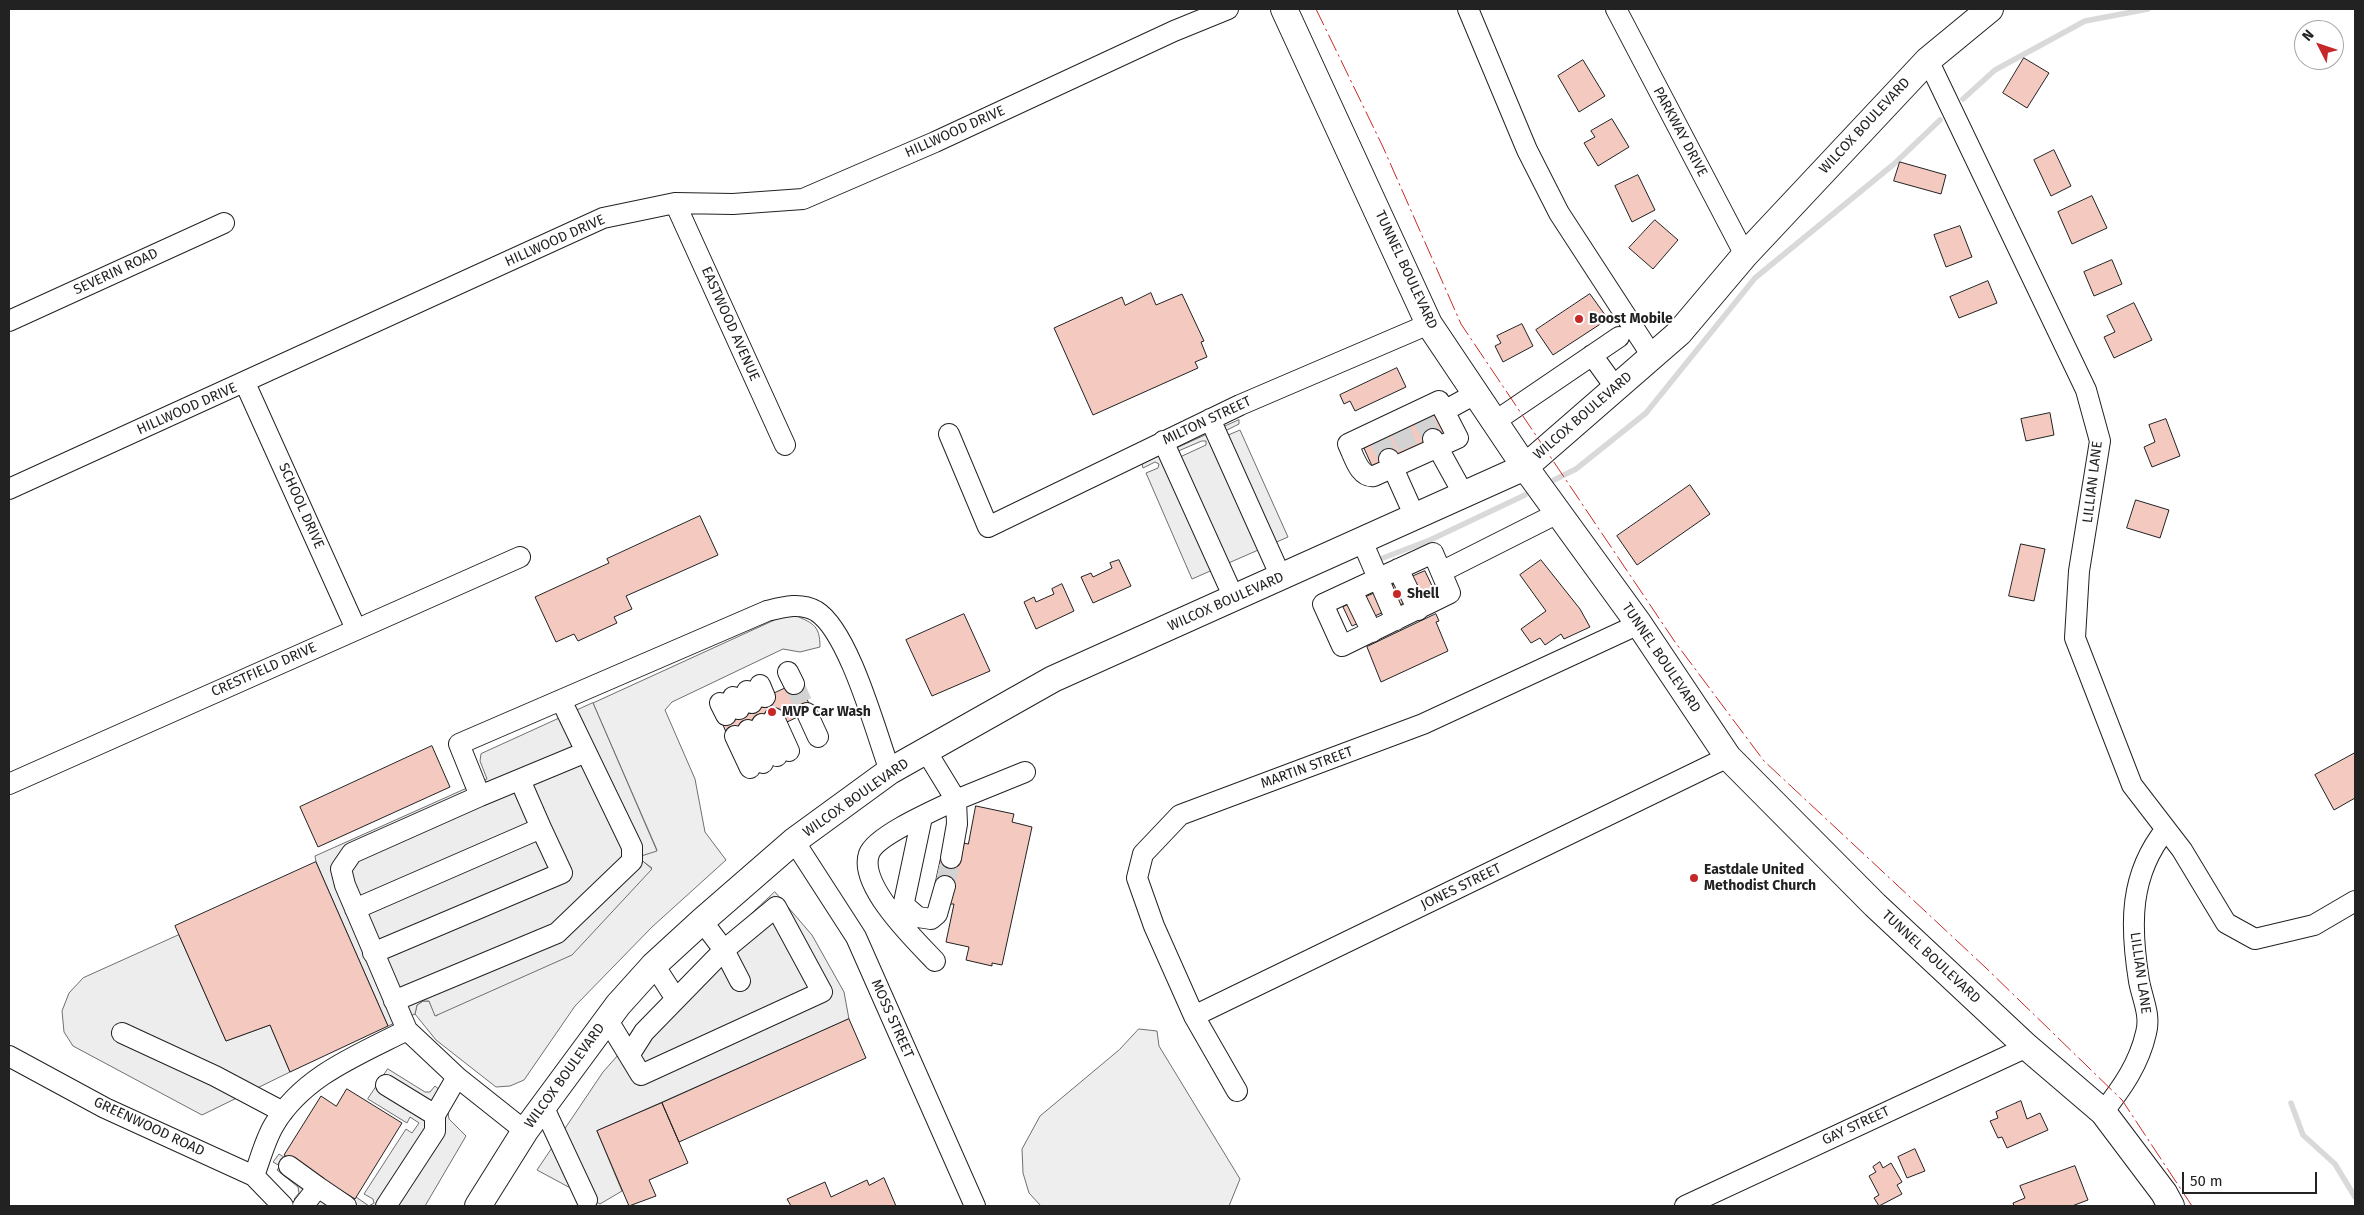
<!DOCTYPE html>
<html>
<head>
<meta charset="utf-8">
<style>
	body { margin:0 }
	#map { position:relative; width:2364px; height:1215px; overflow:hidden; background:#fff; font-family:"Fira Sans",sans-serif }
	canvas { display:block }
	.frame { position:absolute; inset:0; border:10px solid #222; pointer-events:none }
	.north { position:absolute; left:2294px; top:20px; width:50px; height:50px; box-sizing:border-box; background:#fff; border:1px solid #a7a7a7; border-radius:50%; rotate:311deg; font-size:14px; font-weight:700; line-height:20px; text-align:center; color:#222 }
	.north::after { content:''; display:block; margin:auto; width:18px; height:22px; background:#c62828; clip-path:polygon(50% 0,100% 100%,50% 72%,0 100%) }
	.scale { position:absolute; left:2182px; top:1172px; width:135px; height:22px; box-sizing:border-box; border:2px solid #222; border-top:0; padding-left:6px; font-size:15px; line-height:18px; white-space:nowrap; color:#222; -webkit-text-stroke:4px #fff; paint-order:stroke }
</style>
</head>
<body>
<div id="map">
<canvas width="2364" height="1215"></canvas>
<div class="frame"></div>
<div class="north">N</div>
<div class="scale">50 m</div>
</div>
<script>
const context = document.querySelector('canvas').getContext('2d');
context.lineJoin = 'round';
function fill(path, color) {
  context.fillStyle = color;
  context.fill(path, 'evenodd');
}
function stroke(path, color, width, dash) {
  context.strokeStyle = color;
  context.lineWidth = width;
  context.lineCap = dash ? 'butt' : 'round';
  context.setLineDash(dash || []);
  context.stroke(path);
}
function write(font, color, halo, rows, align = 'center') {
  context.font = font + ' "Fira Sans",sans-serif';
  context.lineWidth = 4;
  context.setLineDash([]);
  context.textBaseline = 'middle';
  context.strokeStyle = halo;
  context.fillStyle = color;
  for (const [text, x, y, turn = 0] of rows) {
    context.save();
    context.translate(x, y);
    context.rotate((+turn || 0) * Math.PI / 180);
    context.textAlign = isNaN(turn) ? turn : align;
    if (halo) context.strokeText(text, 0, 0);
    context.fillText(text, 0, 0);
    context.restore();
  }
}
const green = new Path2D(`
	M792,614c20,9 28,10 28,33l-20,5 -17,-3 -111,53 -7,8 30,69 10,53 21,28 -74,67 -77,79 -51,74 -14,6 -14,1 -60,-47 -21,-26 2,-9 6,-4h6l7,15 216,-148 -15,-11 20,-7 -64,-147 188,-86z
	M1139,1029l18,2 2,15 81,133 -11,27h-188l-12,-13 -6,-20 -1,-24 18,-33 79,-66z`);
const parking = new Path2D(`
	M1239,420v4l-14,7 1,5 14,-6 48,107 -96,42 -46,-106 12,-5 1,-4 -4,-2 -12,6 -1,-4zM1202,441h4v4l-26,12 -3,-5z
	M593,703l64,148 -19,6 14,12 -80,86 -137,61 -6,-15h-6l-6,4 -2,9 -27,12 -72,-164 -1,-6 172,-77 -7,-18 1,-7z
	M775,892l37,43 32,57 5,27 -252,112 25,60 -22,13 -63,-34 66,-98 100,-113z
	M179,935l47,106 44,-16 20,47 -88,43 -129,-69 -9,-14 -2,-21 7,-18 14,-15z
	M388,1069l37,23h5l5,-6 19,16 -6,10 1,7 17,17 -41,70h-125l-6,-7 5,-6 -1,-6 -21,-17 3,-4 -7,-4 6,-8 74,47 3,-4 13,9 5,-3 -1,-4 -9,-5 42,-65 6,4 7,-10 -9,-6 -3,6 -39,-24z`);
const stream = new Path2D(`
	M1963,99l32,-29 90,-49 63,-12
	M1554,480l22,-11 70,-56 109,-135 139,-114 46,-44
	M1383,558l47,-18 95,-45
	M2291,1103l12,32 32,29 20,33`);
const building = new Path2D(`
	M2024,58l25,15 -22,35 -24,-15z
	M1583,60l22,36 -26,16 -21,-36z
	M1612,119l17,28 -31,19 -14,-23 11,-6 -4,-6z
	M2054,150l17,36 -20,10 -17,-36z
	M1900,162l46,13 -5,19 -47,-13z
	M1638,175l17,35 -23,12 -17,-36z
	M2092,196l15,32 -35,16 -14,-32z
	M1655,220l23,20 -25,29 -24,-21z
	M1960,226l12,31 -26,10 -12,-32z
	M2112,260l10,24 -28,12 -10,-24z
	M1988,281l9,22 -38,15 -9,-21z
	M1151,293l5,12 26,-11 22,47 -3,1 6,15 -12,5 3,6 -105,47 -39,-87 68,-31 3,8z
	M1590,294l18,25 -55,36 -17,-25z
	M2134,303l18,37 -38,18 -10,-21 11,-5 -8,-16z
	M1522,324l11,22 -30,16 -8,-16 6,-3 -4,-7z
	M1397,368l9,19 -51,24 -5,-10 -6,3 -4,-9z
	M1441,410l9,21 -78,35 -9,-20z
	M2050,413l4,22 -28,6 -5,-22z
	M2166,419l14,37 -28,11 -8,-20 11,-5 -6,-17z
	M1690,485l20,29 -73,51 -20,-29z
	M2136,500l33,10 -9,28 -33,-10z
	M700,516l18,39 -92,41 6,13 -18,8 3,6 -39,18 -4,-7 -18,8 -21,-45 74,-34 -2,-4z
	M2021,544l24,5 -11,52 -25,-5z
	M1119,560l12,26 -38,17 -12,-26 10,-4 2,4 19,-9 -2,-5z
	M1541,560l39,49 10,18 -26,12 -3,-5 -16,11 -5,-7 -9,5 -10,-14 25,-18 -26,-36z
	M1425,571l9,19 -82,36 -9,-19z
	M1062,584l12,27 -38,18 -12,-27 10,-5 2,5 18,-8 -2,-5z
	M964,614l26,57 -58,25 -26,-56z
	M1436,614l3,7 -3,1 12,29 -67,31 -14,-35z
	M799,682l13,28 -29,14 -54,15 -9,-21z
	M432,746l18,41 -132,60 -18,-40z
	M2355,753v45l-21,12 -19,-35z
	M976,806l38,8 -2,8 20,5 -30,138 -10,-2v3l-26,-6 3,-13 -23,-5 8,-38h-4l-15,-20 6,-28 19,4 4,-17 4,1z
	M316,862l72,164 -98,46 -20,-47 -44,16 -51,-115z
	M849,1019l17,39 -187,84 -17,-39z
	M347,1089l55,34 -47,76 -71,-44 37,-59 15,10z
	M2021,1101l6,18 13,-6 8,17 -41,18 -5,-11 -4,1 -8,-17 8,-3 -2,-6z
	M662,1103l26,60 -39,17 7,16 -27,10 -32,-75z
	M1915,1149l10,22 -18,7 -9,-21z
	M1880,1162l3,6 8,-5 11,19 -5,3 5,9 -23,12 -5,-8 5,-3 -10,-19 7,-4 -3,-5z
	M2075,1166l13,34 -16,6h-58l-1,-3 12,-5 -5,-12z
	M884,1178l12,28h-105l-4,-7 38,-17 6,15 36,-17 2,5z`);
const minorTunnel = new Path2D(`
	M1423,419l10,20
	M1400,429l9,21
	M1379,438l10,21
	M794,684l13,29
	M945,886l6,-28`);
const minor = new Path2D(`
	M1468,9l59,141 32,63 93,143
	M1616,9l129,246
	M1928,60l158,330 14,51 -21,130 -4,67 57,147 50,65 44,73 29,16 59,-14 41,-24
	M675,203l110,242
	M9,321l215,-98
	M1592,355l23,32
	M245,383l111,246
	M1439,401l19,37 -84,38c-15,2 -20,-20 -26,-32z
	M1444,411l31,-17
	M1210,419l71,158
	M1494,422l125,-85
	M949,434l39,93 252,-122 189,-81
	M1433,439l31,56
	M1163,441l71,157
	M1389,459l26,58
	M9,489l594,-271 72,-15 58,1 70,-5 132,-57 239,-111 54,-22
	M1362,541l34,79
	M1433,553l17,40 -108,53 -19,-42z
	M1398,569l20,41
	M1441,572l117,-59
	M1352,591l20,41
	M788,672l6,12
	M760,685l5,12
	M747,691l5,12
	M733,697l6,12
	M720,703l6,12
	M807,713l11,24
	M774,718l15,33
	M762,724l15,32
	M748,730l15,33
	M735,736l15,32
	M926,751l30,49c-19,9 -81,36 -87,54 -11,31 46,86 66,107
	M9,784l511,-227
	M480,796l106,-44
	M794,841l62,96 119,269
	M951,858l6,-34 -1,-24 69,-28
	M904,905l14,12 13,2 6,-5 8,-28
	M355,909l186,-81 -21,-48
	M702,921l22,29 16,31
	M900,921l22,-104
	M373,953l189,-80 -21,-45
	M654,965l22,34
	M394,1001l163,-68 75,-72v-14l-71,-147
	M1194,1016l534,-259
	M607,1019l34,56 181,-83 -46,-85 -52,43 -80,82 -14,22
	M122,1033l93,43 68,36
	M9,1056l96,52 149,68 29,30
	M386,1085l49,30 22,-38
	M1237,1091l-43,-75 -40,-90 -17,-48 6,-24 37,-39 243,-91 216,-100
	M543,1106l44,94
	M2103,1112c19,-24 36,-48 43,-79 5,-18 -4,-35 -7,-52 -9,-56 -10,-106 27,-152
	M525,1131l-68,-54 -50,-47 -62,-145 -4,-16 11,-16 128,-57 -21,-52 308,-133c16,-4 33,-9 49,0 33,20 60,122 74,160
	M289,1166l29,21
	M254,1176c6,-16 11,-36 20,-51 29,-49 84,-70 133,-95
	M303,1206l15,-19 28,19
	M386,1206l49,-75v-16
	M1685,1206l342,-159`);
const major = new Path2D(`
	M1284,9l145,315 96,143 114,157 89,133 147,148 152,142 76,65 61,81 7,13
	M478,1206l47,-75 93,-126 36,-40 48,-44 92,-80 96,-70 163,-92 472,-212 154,-134 66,-78 183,-195 62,-51`);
const power = new Path2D(`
	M1316,9l67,138 78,177 214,318 89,119 221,206 137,133 70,106`);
const markers = [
	[1579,319,5,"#c62828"],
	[1397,594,5,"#c62828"],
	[772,712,5,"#c62828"],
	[1694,878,5,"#c62828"]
];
const streetNames = [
	["WILCOX BOULEVARD",1865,126,-47],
	["HILLWOOD DRIVE",955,132,-24],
	["PARKWAY DRIVE",1680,132,62],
	["HILLWOOD DRIVE",555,241,-24],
	["TUNNEL BOULEVARD",1406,270,65],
	["SEVERIN ROAD",116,272,-25],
	["EASTWOOD AVENUE",730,324,66],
	["HILLWOOD DRIVE",187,409,-24],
	["WILCOX BOULEVARD",1583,416,-41],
	["MILTON STREET",1207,421,-25],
	["LILLIAN LANE",2093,482,-83],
	["SCHOOL DRIVE",301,506,66],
	["WILCOX BOULEVARD",1226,602,-24],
	["TUNNEL BOULEVARD",1661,658,56],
	["CRESTFIELD DRIVE",264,670,-24],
	["MARTIN STREET",1307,768,-20],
	["WILCOX BOULEVARD",856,798,-35],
	["JONES STREET",1461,887,-26],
	["TUNNEL BOULEVARD",1931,957,43],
	["LILLIAN LANE",2140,973,82],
	["MOSS STREET",892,1019,66],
	["WILCOX BOULEVARD",565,1076,-54],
	["GAY STREET",1856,1126,-25],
	["GREENWOOD ROAD",149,1127,25]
];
const poiNames = [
	["Boost Mobile",1589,319],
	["Shell",1407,594],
	["MVP Car Wash",782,712],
	["Eastdale United",1704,870],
	["Methodist Church",1704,886]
];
fill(green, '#eee');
stroke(green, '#6f6f6f', 1);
fill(parking, '#ededed');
stroke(parking, '#6f6f6f', 1);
stroke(stream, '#d9d9d9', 5.5);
fill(building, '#f3c9c0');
stroke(building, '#222', 1);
stroke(minorTunnel, '#d3d3d3', 20, [20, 10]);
stroke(minor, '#222', 22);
stroke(major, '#222', 28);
stroke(minor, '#fff', 20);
stroke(major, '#fff', 26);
stroke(power, '#c62828', 1, [18, 4, 2.5, 4]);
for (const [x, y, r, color] of markers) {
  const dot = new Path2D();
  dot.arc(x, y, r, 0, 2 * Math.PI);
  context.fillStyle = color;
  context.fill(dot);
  stroke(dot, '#fff', 2);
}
write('14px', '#222', '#fff', streetNames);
write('bold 14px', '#222', '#fff', poiNames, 'left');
</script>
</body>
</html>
